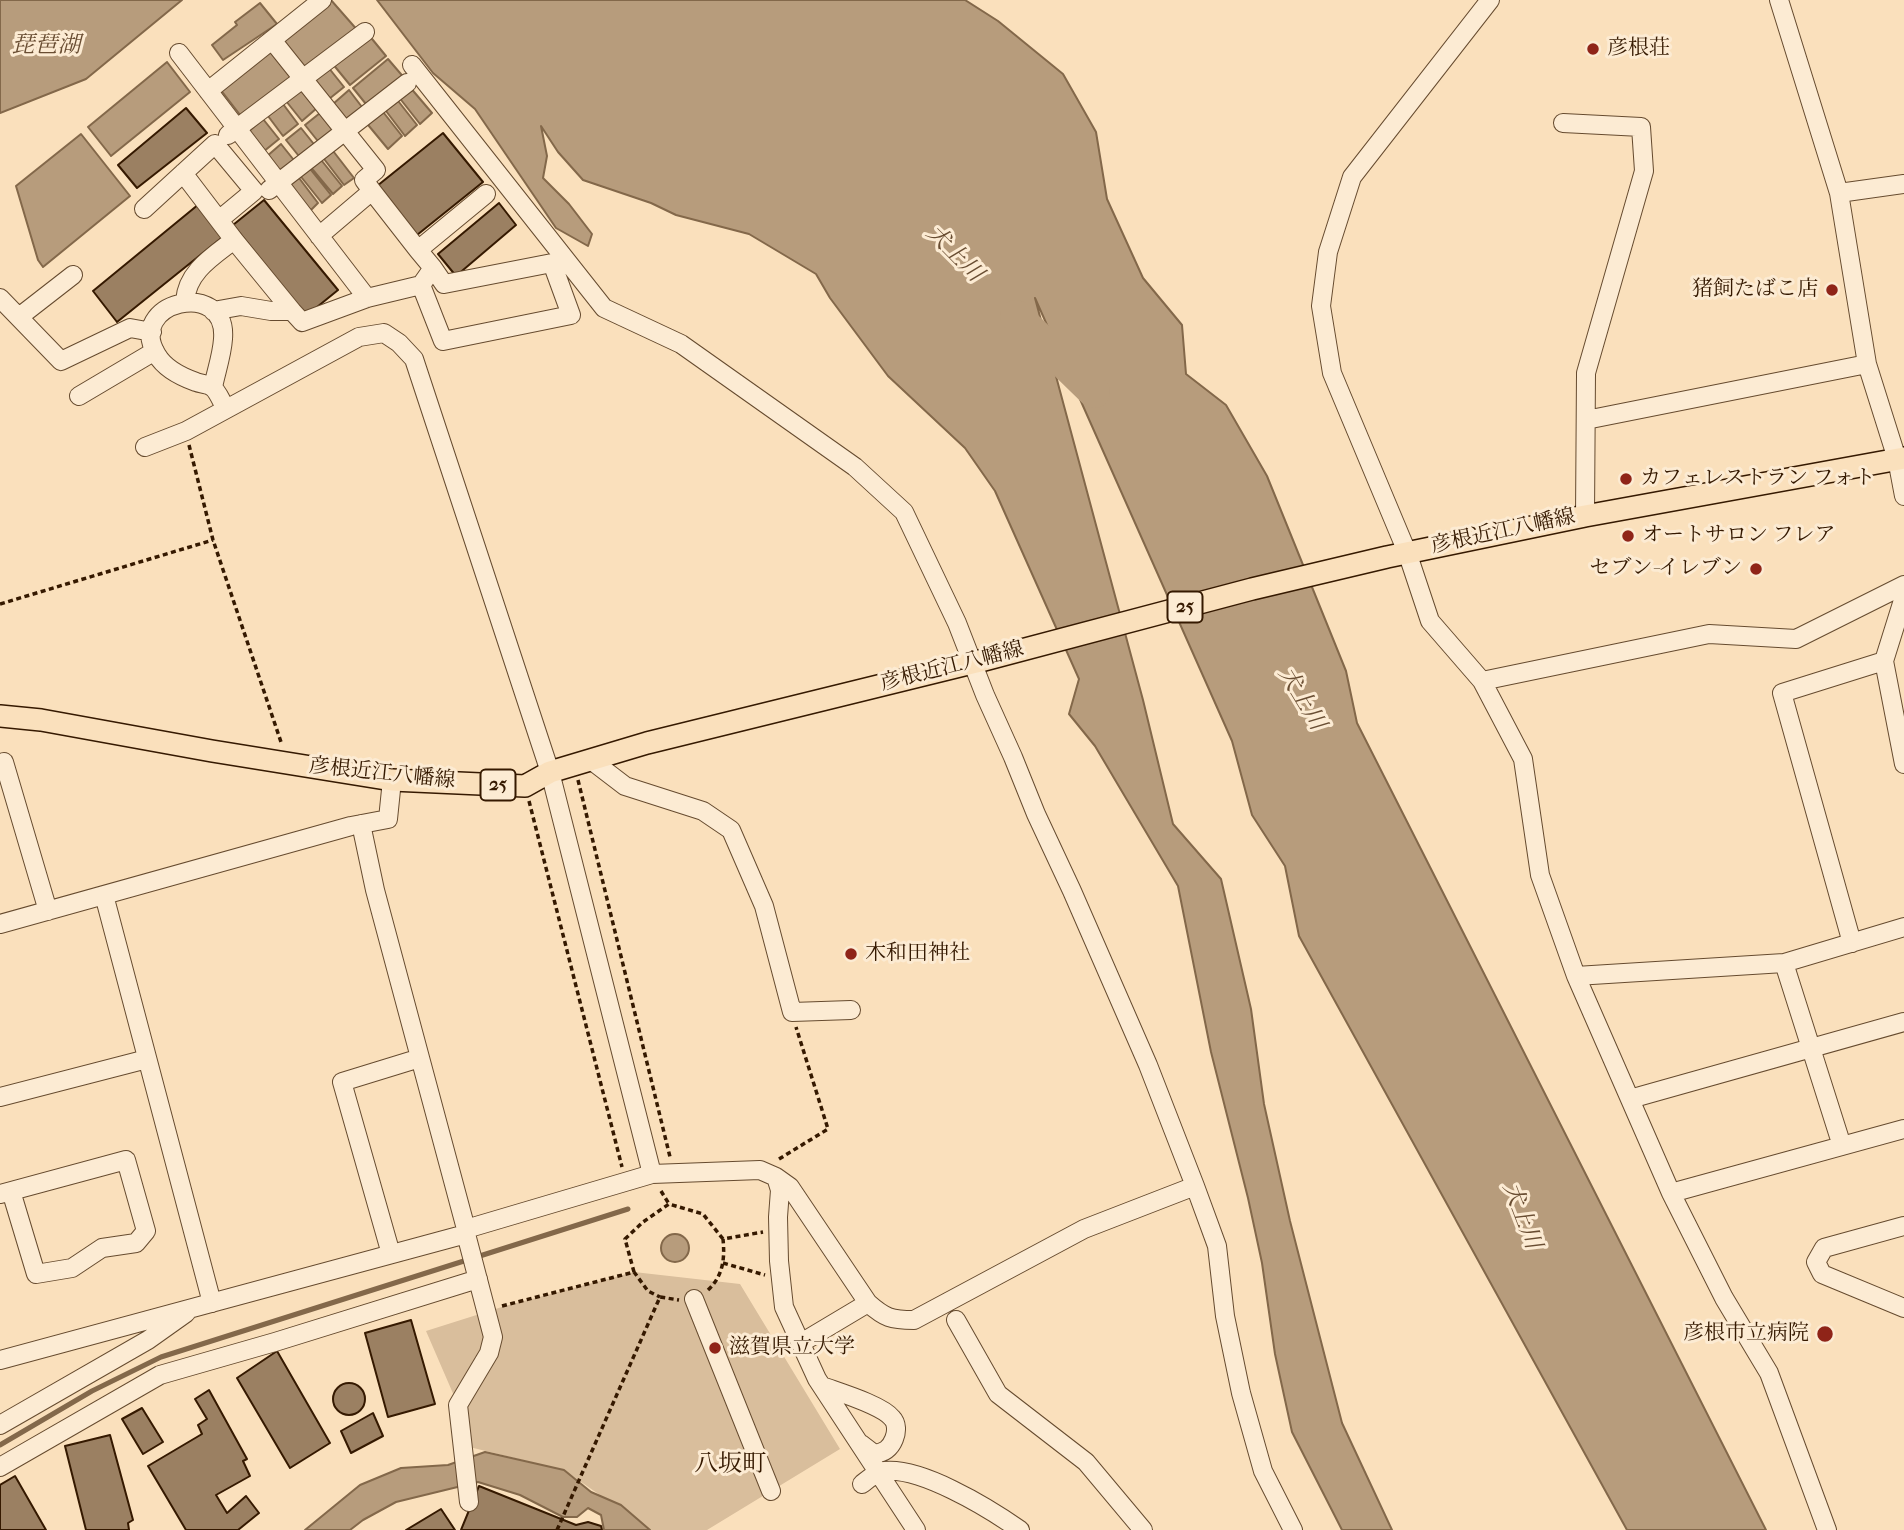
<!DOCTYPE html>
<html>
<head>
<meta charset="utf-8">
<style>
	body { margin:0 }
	canvas { display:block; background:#fae0bc }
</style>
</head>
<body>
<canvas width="1904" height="1530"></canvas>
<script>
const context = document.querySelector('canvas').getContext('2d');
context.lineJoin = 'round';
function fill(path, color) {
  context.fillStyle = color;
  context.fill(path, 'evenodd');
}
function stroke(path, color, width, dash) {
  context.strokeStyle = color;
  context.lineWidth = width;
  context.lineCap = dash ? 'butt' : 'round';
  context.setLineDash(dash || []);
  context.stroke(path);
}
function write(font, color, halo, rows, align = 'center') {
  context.font = font + ' "IM FELL French Canon","Noto Serif JP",serif';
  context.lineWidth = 6;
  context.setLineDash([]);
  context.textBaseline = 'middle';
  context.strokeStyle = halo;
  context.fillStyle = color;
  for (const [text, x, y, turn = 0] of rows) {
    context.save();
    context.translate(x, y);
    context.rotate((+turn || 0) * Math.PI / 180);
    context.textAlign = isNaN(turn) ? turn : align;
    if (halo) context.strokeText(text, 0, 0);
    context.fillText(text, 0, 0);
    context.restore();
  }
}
const green = new Path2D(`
	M634,1272l106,12 100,165 -133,81h-57l-86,-60 -103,-25 -3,-40 -32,-74 79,-25z`);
const water = new Path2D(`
	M0,0h182l-96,79 -86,34z
	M331,0l28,32 -54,42 -25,-32z
	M377,0h588l33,21 65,53 33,58 11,67 36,79 39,47 4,49 40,31 41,71 79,195 11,52 409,807h-139l-328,-594 -14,-70 -33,-51 -20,-74 -197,-443 108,402 30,124 48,55 30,130 13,95 26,117 52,202 50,107h-50l-50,-98 -17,-78 -13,-91 -14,-65 -37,-146 -33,-166 -83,-140 -26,-32 10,-35 -84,-188 -30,-43 -77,-72 -58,-78 -14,-24 -67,-40 -73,-19 -25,-12 -68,-23 -25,-28 -17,-26 6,30 -4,22 26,26 23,30 -4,12 -32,-18 -81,-119 -42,-36z
	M260,3l17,21 -54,36 -11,-15 25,-20 -2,-3z
	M368,34l18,22 -36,29 -18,-22z
	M273,48l24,29 -53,43 -24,-31z
	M388,59l18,21 -36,29 -17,-21z
	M167,62l23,30 -79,64 -23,-29z
	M328,67l16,20 -15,12 -16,-19z
	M409,86l23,27 -12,11 -22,-28z
	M302,89l15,19 -15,13 -16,-20z
	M349,90l16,21 -16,12 -16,-19z
	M395,97l22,28 -12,11 -22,-29z
	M283,104l15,20 -15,12 -15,-20z
	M380,108l22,28 -14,13 -24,-29z
	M320,113l17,20 -16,12 -16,-20z
	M263,119l16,20 -16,13 -15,-20z
	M301,128l16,20 -15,12 -16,-20z
	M81,134l49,62 -87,71 -5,-7 -22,-74z
	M281,144l16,20 -16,12 -15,-19z
	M330,147l24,31 -10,7 -23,-30z
	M318,156l24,30 -9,8 -25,-30z
	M307,165l24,30 -9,8 -24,-30z
	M296,174l22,29 -8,8 -24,-29z
	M661 1248a14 14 0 1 1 28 0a14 14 0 1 1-28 0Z
	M485,1452l79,18 27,22 30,13 29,25h-46l-3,-15 -13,-7 -11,9h-14l-43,-22 -42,-13 -82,20 -33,18 -13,10h-45l55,-45 41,-17 47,-3z`);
const stream = new Path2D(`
	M0,1445l92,-54 69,-34 467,-148`);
const river = new Path2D(`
	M1016,316l78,76`);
const building = new Path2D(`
	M186,108l21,25 -70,55 -19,-23z
	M443,133l40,49 -66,53 -40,-49z
	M264,200l74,90 -32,26 -73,-91z
	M499,203l17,22 -60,51 -18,-22z
	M199,204l25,32 -107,86 -24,-31z
	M411,1320l24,84 -47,13 -23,-84z
	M277,1351l53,92 -40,25 -53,-90z
	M333 1399a16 16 0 1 1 32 0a16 16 0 1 1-32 0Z
	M209,1390l38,69 -4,2 7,15 -34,19 11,18 19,-17 13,17 -21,17h-52l-38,-64 54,-32 -4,-9 9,-6 -12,-20z
	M142,1408l21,34 -20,12 -21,-35z
	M373,1413l10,23 -32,17 -10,-22z
	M110,1435l23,85 -5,3 1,7h-43l-21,-84z
	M15,1476l31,54h-46v-45z
	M479,1486l97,39 12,-3 13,4 1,4h-141z
	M441,1509l14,21h-49z`);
const path = new Path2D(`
	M189,445l24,95 69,205
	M0,604l213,-64
	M578,780l92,377
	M529,801l93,366
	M779,1159l49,-30 -32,-102
	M661,1191l8,13
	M723,1263l42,12
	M634,1272l-9,-33 18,-17 26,-18 34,10 20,25
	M708,1290c15,-14 17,-31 15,-51l40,-7
	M502,1306l132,-34 14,19 12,6
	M557,1530l103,-233 19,3`);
const minor = new Path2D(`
	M1490,0l-138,177 -24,75 -7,54 11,67 75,179 23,69 52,60 41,78 17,116 36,101 95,217 53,105 45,75 58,157
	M1779,0l60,193 28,171 30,95 7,37
	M272,40l104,130 -12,10 8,11
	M179,53l188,245
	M412,65l192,243 77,36 174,123 49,45 53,111 28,72 28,62 23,57 36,77 76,174 47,121 22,60 8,70 16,77 22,78 30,59
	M208,91l114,-91
	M1563,123l78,4 3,44 -58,202 -1,143
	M228,135l137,-103
	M183,173l51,67 58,71
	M269,190l138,-107
	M1839,193l65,-9
	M144,209l71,-65 39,47 -35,29
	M319,236l53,-45 46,59
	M421,285l22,56 128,-26 -19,-52 -108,21 -11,-16
	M0,298l61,63 69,-33 22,4
	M185,301c2,-29 27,-44 49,-61
	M213,311l28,-5 30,5h21l10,11 65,-24 54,-13 12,-17 -15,-18 68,-56
	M19,317l54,-42
	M213,387c3,-15 9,-32 10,-48 5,-62 -99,-37 -66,16 8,14 25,22 39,27 5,2 12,2 16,5 6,4 10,16 14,22
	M79,396l76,-45
	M1586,420l281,-56
	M145,447l41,-16 173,-94 25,-4 15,10 15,16 136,413 102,402
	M1904,597l-20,64 20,103
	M1482,681l227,-47 87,5 108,-54
	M591,760l34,26 78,25 28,19 33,76 28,106 59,-2
	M4,762l44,149
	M361,824l14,66 91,339
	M104,895l108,408
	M0,924l351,-98 37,-7 4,-39
	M1852,943l-70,-250 102,-32
	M1784,963l58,183
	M1576,976l208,-13 120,-36
	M0,1097l147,-38
	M1630,1099l274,-77
	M776,1177l14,10 78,116c17,15 23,17 46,17l170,-91 111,-43
	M1671,1193l233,-64
	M0,1194l126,-34 20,71 -10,12 -34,5 -30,20 -36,6 -25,-83
	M1904,1226l-80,22 -8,14 6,12 82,34
	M466,1234l27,103 -4,16 -31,52 11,97
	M391,1254l-49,-172 78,-24
	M694,1299l77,192
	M956,1320l42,74 88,68 57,68
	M801,1343l67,-40
	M0,1360l466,-126v-5l186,-55 108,-4 16,7 4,13 -2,27 1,44 5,46 33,72 99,151
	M822,1386c16,6 60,19 70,32 5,5 5,14 2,21 -4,10 -10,14 -20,15l-13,-10
	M0,1425l148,-85 38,-27
	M0,1467l160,-92 115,-33 203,-63
	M862,1484c5,-4 12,-10 18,-12 36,-9 110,37 140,58`);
const major = new Path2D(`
	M0,716l41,4 171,31 180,29 133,6 25,-14 97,-29 337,-83 268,-71 135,-32 198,-41 319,-58`);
const markers = [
	[1593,49,7,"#8f2418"],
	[1832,290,7,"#8f2418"],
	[1626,479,7,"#8f2418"],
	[1628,536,7,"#8f2418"],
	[1756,569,7,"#8f2418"],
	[851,954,7,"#8f2418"],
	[1825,1334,9,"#8f2418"],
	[715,1348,7,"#8f2418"]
];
const shields = [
	[1185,607,35],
	[498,785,35]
];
const shieldNames = [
	["25",1185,607],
	["25",498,785]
];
const poiNames = [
	["彦根荘",1607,49],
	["猪飼たばこ店",1818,290,"right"],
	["カフェレストラン フォト",1640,479],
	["オートサロン フレア",1642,536],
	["セブン-イレブン",1742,569,"right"],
	["木和田神社",865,954],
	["彦根市立病院",1809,1334,"right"],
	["滋賀県立大学",729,1348]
];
const streetNames = [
	["彦根近江八幡線",1503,532,-12],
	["彦根近江八幡線",952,667,-14],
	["彦根近江八幡線",382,774,6]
];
const waterNames = [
	["琵琶湖",46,46],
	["犬上川",954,254,45],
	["犬上川",1301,699,59],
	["犬上川",1521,1216,69]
];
const quarterNames = [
	["八坂町",730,1465]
];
fill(green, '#d9be9c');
fill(water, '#b79c7c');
stroke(water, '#83684a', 2);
stroke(stream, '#83684a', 5);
stroke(river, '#b79c7c', 32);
fill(building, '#9b8062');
stroke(building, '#351900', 2);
stroke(minor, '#664b2f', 20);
stroke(major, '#351900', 24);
stroke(path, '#351900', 3.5, [5, 3.5]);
stroke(minor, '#fcebd3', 18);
stroke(major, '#fae0bc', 21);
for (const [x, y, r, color] of markers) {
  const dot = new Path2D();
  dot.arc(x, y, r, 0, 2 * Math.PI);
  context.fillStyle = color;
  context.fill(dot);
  stroke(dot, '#fcebd3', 2.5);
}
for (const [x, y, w] of shields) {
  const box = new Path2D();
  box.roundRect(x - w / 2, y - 15.5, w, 31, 5);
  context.fillStyle = '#fcebd3';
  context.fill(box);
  stroke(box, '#351900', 2);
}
write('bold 19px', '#351900', null, shieldNames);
write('21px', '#351900', '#fcebd3', poiNames, 'left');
write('21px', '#351900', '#fcebd3', streetNames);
write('italic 23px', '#694d32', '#fcebd3', waterNames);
write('24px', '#351900', '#fcebd3', quarterNames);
</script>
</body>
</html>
